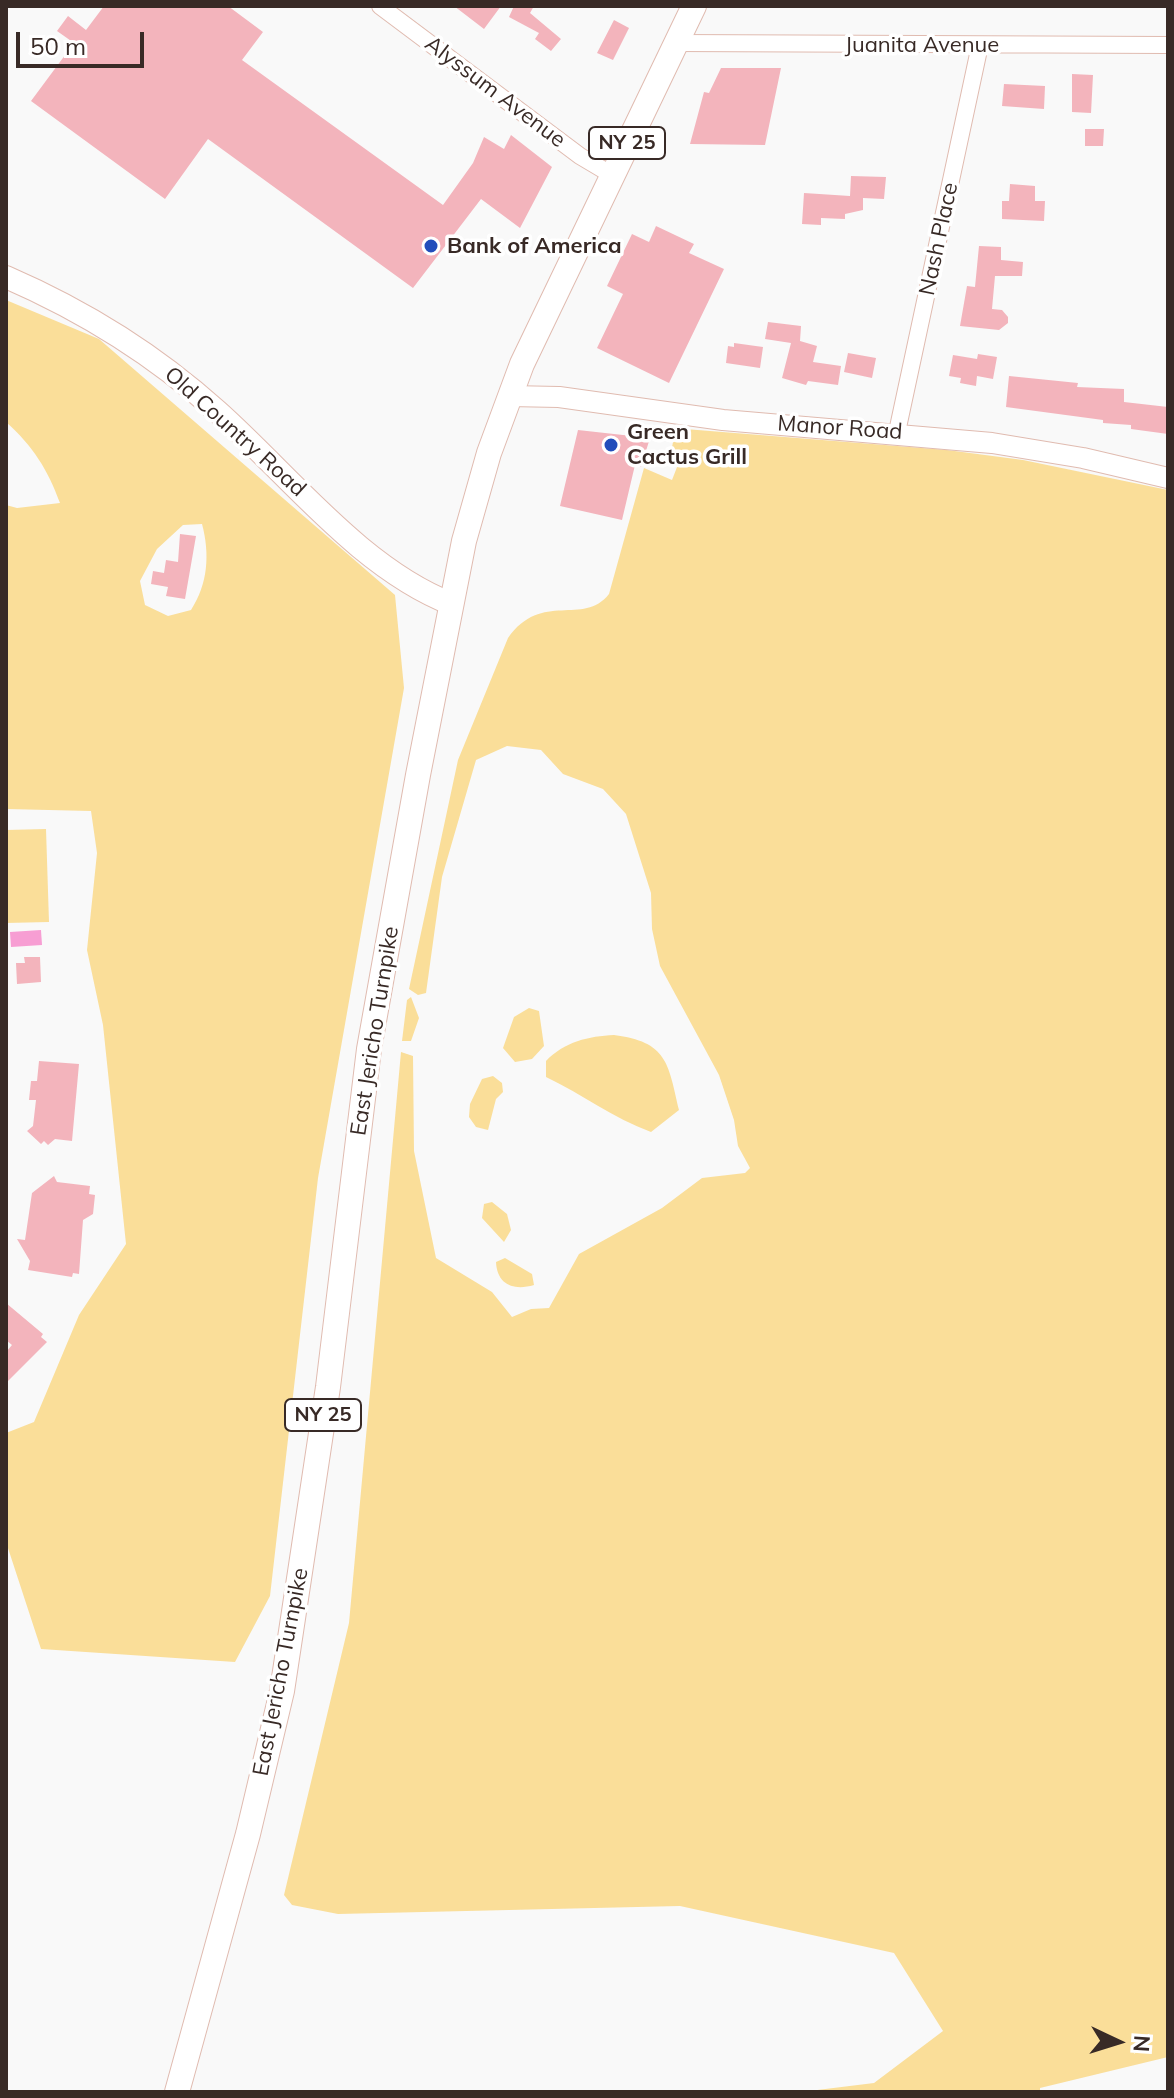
<!DOCTYPE html>
<html>
<head>
<meta charset="utf-8">
<style>
	body { margin:0 }
	#map { position:relative; width:1174px; height:2098px; overflow:hidden; background:#f9f9f9; font-family:Mulish,sans-serif }
	canvas { display:block }
	.frame { position:absolute; inset:0; border:8px solid #382a26; pointer-events:none }
	.north { position:absolute; left:1078px; top:2002px; width:80px; height:80px; -webkit-text-stroke:6px #fff; paint-order:stroke; rotate:94deg; font-size:22px; font-weight:700; line-height:32px; text-align:center; color:#382a26 }
	.north::after { content:''; display:block; margin:auto; width:28px; height:36px; background:#382a26; clip-path:polygon(50% 0,100% 100%,50% 72%,0 100%) }
	.scale { position:absolute; left:16px; top:32px; width:128px; height:36px; box-sizing:border-box; border:4px solid #382a26; border-top:0; padding-left:10px; font-size:24px; line-height:28px; white-space:nowrap; color:#382a26; -webkit-text-stroke:6px #fff; paint-order:stroke }
</style>
</head>
<body>
<div id="map">
<canvas width="1174" height="2098"></canvas>
<div class="frame"></div>
<div class="north">N</div>
<div class="scale">50 m</div>
</div>
<script>
const context = document.querySelector('canvas').getContext('2d');
context.lineJoin = 'round';
function fill(path, color) {
  context.fillStyle = color;
  context.fill(path, 'evenodd');
}
function stroke(path, color, width, dash) {
  context.strokeStyle = color;
  context.lineWidth = width;
  context.lineCap = dash ? 'butt' : 'round';
  context.setLineDash(dash || []);
  context.stroke(path);
}
function write(font, color, halo, rows, align = 'center') {
  context.font = font + ' Mulish,sans-serif';
  context.lineWidth = 7;
  context.setLineDash([]);
  context.textBaseline = 'middle';
  context.strokeStyle = halo;
  context.fillStyle = color;
  for (const [text, x, y, turn = 0] of rows) {
    context.save();
    context.translate(x, y);
    context.rotate((+turn || 0) * Math.PI / 180);
    context.textAlign = isNaN(turn) ? turn : align;
    if (halo) context.strokeText(text, 0, 0);
    context.fillText(text, 0, 0);
    context.restore();
  }
}
const green = new Path2D(`
	M6,300l93,39 296,256 9,93 -86,490 -48,418 -35,66 -194,-13 -35,-107v-109l28,-11 45,-107 47,-71 -23,-219 -16,-75 10,-97 -6,-42 -85,-2v-304l11,3 43,-5c-12,-33 -27,-57 -54,-81zM202,524c8,30 6,60 -11,86l-23,6 -23,-11 -5,-24 17,-32 26,-24z
	M685,429l262,21 76,10 145,30v1567l-128,31v4h-239l73,-9 69,-52 -49,-78 -214,-47 -342,8 -46,-9 -8,-10 65,-272 52,-571 12,4 1,95 22,107 56,34 20,25 19,-8 18,-1 30,-54 83,-46 40,-30 43,-5 5,-5 -12,-22 -4,-26 -15,-45 -59,-109 -8,-37 -1,-36 -25,-79 -23,-25 -40,-15 -22,-24 -34,-4 -31,14 -34,117 -16,116 -8,2 -9,-6 49,-229 50,-122c34,-48 75,-11 101,-44l35,-126 28,12 7,-18 -9,-4 3,-16z
	M46,829l3,93 -43,1v-93z
	M411,997l8,21 -8,23h-9l5,-41z
	M529,1008l10,3 5,35 -12,13 -17,3 -12,-14 11,-31z
	M614,1035c53,7 54,27 65,75l-28,22c-38,-14 -69,-38 -105,-55v-16c18,-19 43,-25 68,-26z
	M493,1076l9,7 1,9 -7,7 -8,31 -12,-3 -7,-10 1,-13 12,-25z
	M492,1202l15,12 4,16 -7,12 -22,-24 2,-14z
	M505,1258l27,16 2,11c-20,6 -37,0 -38,-23z`);
const water = new Path2D(`
	M41,930l1,15 -31,2 -1,-15z`);
const building = new Path2D(`
	M104,6h124l35,26 -21,28 201,145 30,-42 11,-26 20,12 7,-14 41,32 -32,61 -39,-29 -68,89 -205,-149 -43,60 -134,-98 43,-58 -17,-12 11,-15 18,14z
	M454,6h47l-17,23z
	M514,6h20l-4,7 31,26 -10,12 -16,-12 4,-6 -30,-16z
	M614,20l15,8 -16,32 -16,-7z
	M721,68h60l-16,77 -75,-1 14,-52 5,1z
	M1072,74l21,1 -2,38 -19,-1z
	M1004,84l41,2 -1,23 -42,-3z
	M1085,129h19l-1,17h-18z
	M851,176l35,1 -2,22 -21,-1v12l-18,4v5l-24,-1v7l-19,-1 2,-31 46,3z
	M1010,184l25,2v15h10l-1,20 -42,-2v-18h7z
	M656,226l38,18 -5,9 35,16 -55,114 -72,-35 26,-54 -16,-8 25,-52 17,8z
	M979,246l22,1v13l22,2 -1,14h-27l-3,33 10,1 6,7v6l-9,7 -39,-4 7,-40 8,1z
	M768,322l33,4 -1,15 17,5 -4,16 28,4 -3,19 -30,-4 -2,4 -24,-7 9,-35 -26,-4z
	M734,343l29,4 -3,21 -34,-5 2,-17 6,1z
	M848,353l28,5 -4,20 -28,-6z
	M978,354l19,3 -4,22 -16,-3 -1,10 -16,-3 1,-5 -12,-2 4,-21 24,4z
	M1009,376l69,7 -1,4 47,2v13l44,5v27l-37,-5v-4l-28,-2v-3l-97,-13z
	M578,430l72,8 -9,29 -6,-2 -13,55 -62,-14z
	M180,534l16,2 -11,63 -19,-3 2,-9 -17,-3 2,-13 11,2 2,-13 12,2z
	M24,957h16l1,25 -24,2 -1,-21h9z
	M39,1061l40,3 -7,77 -17,-2 -7,6 -4,-4 -3,3 -14,-13 6,-5 3,-26h-7l2,-19h6z
	M54,1176l3,6 33,4 -1,8 6,1 -2,19 -10,6 -4,54 -6,-1 -1,4 -44,-7 2,-9 -13,-22 8,1 7,-47z
	M6,1303l37,31 -2,3 6,5 -41,41v-31l6,-7 -6,-5z`);
const minor = new Path2D(`
	M380,6l200,150 32,19
	M676,43l492,2
	M897,432l83,-387`);
const tertiary = new Path2D(`
	M509,396l50,1 164,23 269,23 91,15 85,20`);
const secondary = new Path2D(`
	M6,277c76,33 149,78 211,134 72,64 144,158 235,193`);
const primary = new Path2D(`
	M177,2092l71,-258 34,-143 46,-304 41,-338 49,-274 46,-234 25,-88 33,-89 172,-358`);
const markers = [
	[431,246,8,"#224dbb"],
	[611,445,8,"#224dbb"]
];
const shields = [
	[627,143,76],
	[323,1415,76]
];
const shieldNames = [
	["NY 25",627,143],
	["NY 25",323,1415]
];
const streetNames = [
	["Juanita Avenue",922,45],
	["Alyssum Avenue",495,92,37],
	["Nash Place",939,239,-78],
	["Manor Road",840,428,4],
	["Old Country Road",235,432,42],
	["East Jericho Turnpike",375,1031,-81],
	["East Jericho Turnpike",281,1672,-79]
];
const poiNames = [
	["Bank of America",447,246],
	["Green",627,432],
	["Cactus Grill",627,457]
];
fill(green, '#fade99');
fill(water, '#f79ed3');
fill(building, '#f3b4bc');
stroke(minor, '#e0bbb0', 18);
stroke(tertiary, '#e0bbb0', 22);
stroke(secondary, '#e0bbb0', 24);
stroke(primary, '#e0bbb0', 26);
stroke(minor, '#fff', 16);
stroke(tertiary, '#fff', 20);
stroke(secondary, '#fff', 22);
stroke(primary, '#fff', 24);
for (const [x, y, r, color] of markers) {
  const dot = new Path2D();
  dot.arc(x, y, r, 0, 2 * Math.PI);
  context.fillStyle = color;
  context.fill(dot);
  stroke(dot, '#fff', 3);
}
for (const [x, y, w] of shields) {
  const box = new Path2D();
  box.roundRect(x - w / 2, y - 16, w, 32, 6);
  context.fillStyle = '#fff';
  context.fill(box);
  stroke(box, '#382a26', 2);
}
write('bold 20px', '#382a26', null, shieldNames);
write('22px', '#382a26', '#fff', streetNames);
write('bold 22px', '#382a26', '#fff', poiNames, 'left');
</script>
</body>
</html>
